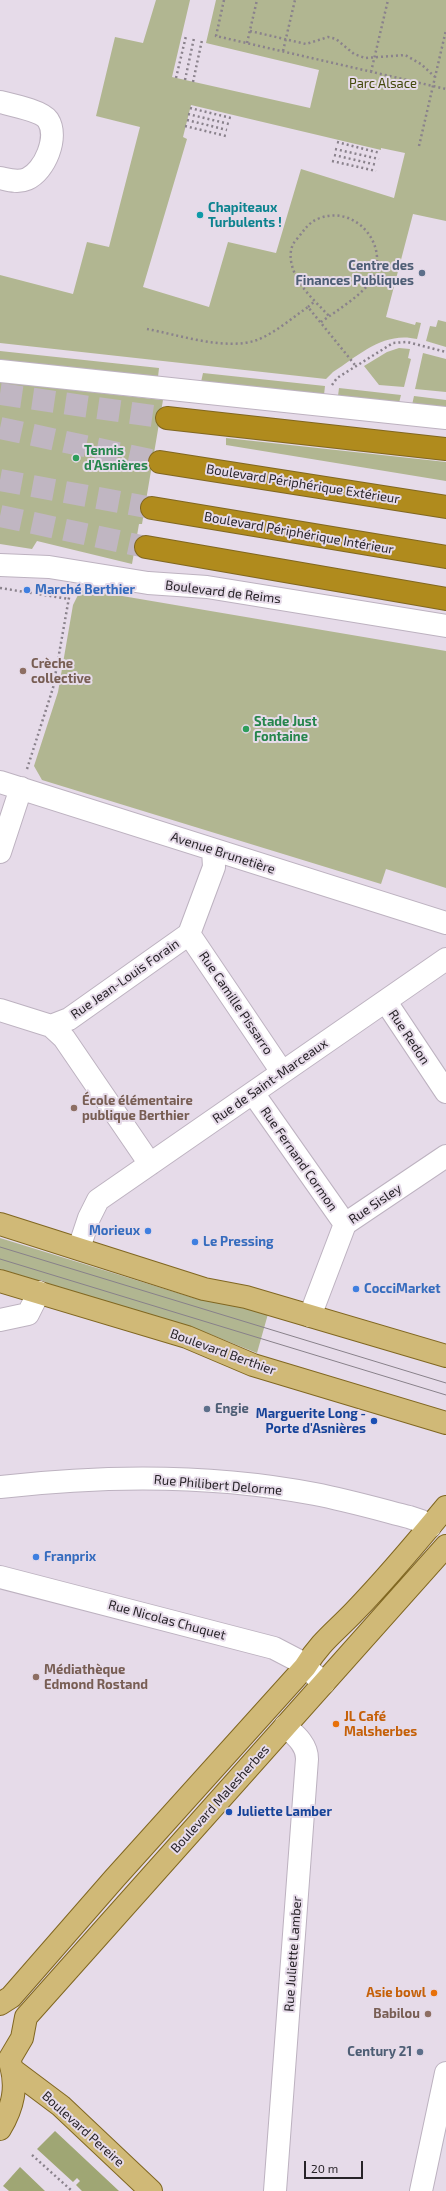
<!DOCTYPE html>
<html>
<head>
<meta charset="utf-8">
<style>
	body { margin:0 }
	#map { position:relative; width:446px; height:2191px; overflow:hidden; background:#e6dbe9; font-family:"Exo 2",sans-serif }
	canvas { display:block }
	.scale { position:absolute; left:304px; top:2161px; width:59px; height:18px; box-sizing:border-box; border:2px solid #272328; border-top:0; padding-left:5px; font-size:12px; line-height:14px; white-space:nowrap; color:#272328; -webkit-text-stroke:3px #e6dbe9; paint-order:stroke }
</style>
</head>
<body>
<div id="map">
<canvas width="446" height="2191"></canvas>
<div class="scale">20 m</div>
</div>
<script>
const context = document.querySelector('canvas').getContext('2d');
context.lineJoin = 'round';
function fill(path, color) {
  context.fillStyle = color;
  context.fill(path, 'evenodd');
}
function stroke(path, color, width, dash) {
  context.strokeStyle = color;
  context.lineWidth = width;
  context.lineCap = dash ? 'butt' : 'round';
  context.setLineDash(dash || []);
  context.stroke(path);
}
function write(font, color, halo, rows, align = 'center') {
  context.font = font + ' "Exo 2",sans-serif';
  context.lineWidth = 4;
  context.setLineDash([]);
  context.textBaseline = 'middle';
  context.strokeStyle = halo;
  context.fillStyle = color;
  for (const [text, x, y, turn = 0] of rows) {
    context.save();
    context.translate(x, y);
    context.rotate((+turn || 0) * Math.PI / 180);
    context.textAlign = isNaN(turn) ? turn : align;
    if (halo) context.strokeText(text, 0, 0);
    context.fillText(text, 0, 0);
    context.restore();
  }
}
const green = new Path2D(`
	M156,0h34l-18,77 138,31 9,-38 -113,-27 10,-43h230v221l-33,-7 -27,103 29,8 1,-3 5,1 -4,16c-33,-8 -58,16 -84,33l-7,7 -326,-36v-68l73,19 14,-52 22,5 31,-120 -44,-11 19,-79 28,6zM191,105l190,45v-2l24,5 -11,45 -93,-29 -25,84 -48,-11 -19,65 -66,-20 44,-148 -4,-2z
	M438,320l8,2v25l-20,-6 4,-15 6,1z
	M399,348l11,1 -2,9 3,1 -7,28 -25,-2 -15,-19 23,-14z
	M0,351l159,17 -1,9 -158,-17z
	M423,353l23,6v33l-31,-3z
	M203,373l122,13 -1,9 -123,-13z
	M0,382l163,18 -21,124h-3l-7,40 -95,-23 -5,8 -32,-5z
	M339,388l62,7 -2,8 -61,-7z
	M414,396l32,4v9l-34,-4z
	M226,438l220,24v19l-220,-36z
	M81,589l365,62v237l-60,-19 -5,15 -339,-104 -8,-14 24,-74 15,-87z
	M0,1238l197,61 38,6 33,9 -11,39 -65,-26 -192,-58z`);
const forest = new Path2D(`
	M55,2131l64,60h-37l-6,-6 4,-4 -3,-3 -4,4 -36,-33z
	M20,2167l25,24h-36l-6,-5z`);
const highwayTunnel = new Path2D(`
	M0,394l167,24
	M0,428l160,34
	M0,480l152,28
	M0,516l146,31`);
const path = new Path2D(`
	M224,0l-8,36 230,53
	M250,31l56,13 22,-7 8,2 18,15 11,4 40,-3 16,9 14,13
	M247,43l10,-43
	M283,51l12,-51
	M371,72l17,-72
	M176,78l10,-42
	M185,80l9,-42
	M193,82l9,-42
	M190,108l41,10
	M188,114l41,10
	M187,120l40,10
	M185,126l41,10
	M337,142l43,11
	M419,146l27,-116
	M335,149l44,10
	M334,155l43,10
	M332,161l44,10
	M308,307l7,-6
	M321,322c15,-11 45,-29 52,-45 16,-33 -18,-72 -53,-59 -12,4 -16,13 -24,22 -8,9 -6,23 -1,34 7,16 22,29 34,42
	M147,329c32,6 79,22 110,11 18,-7 35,-22 51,-33l47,58
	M332,385l5,-7 56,-35 14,-1 39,10
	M0,588l69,11
	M27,769l26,-81 17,-96
	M32,2155l40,36`);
const minor = new Path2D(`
	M0,102c12,3 42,9 48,18 11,17 -3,51 -21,59 -9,4 -18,1 -27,-1
	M0,371l446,47
	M0,565l49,2 99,16 59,4 239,39
	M0,782l446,141
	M0,852l21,-64
	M189,934l93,138
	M386,1002l60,90
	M0,1010l51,16 18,-7 120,-85 25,-67 -1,-17
	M51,1026l13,12 86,126
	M253,1093l92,131
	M79,1248l10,-30 9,-18 348,-241
	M310,1316l35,-92 101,-68
	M0,1320l28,-6 11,-22
	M0,1487c104,-12 212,-13 315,7 31,6 63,15 94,23l12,4 9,6
	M0,1577l274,71 23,12 27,23
	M275,2191l32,-432c0,-15 -12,-24 -22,-33
	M421,2191l25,-118`);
const major = new Path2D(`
	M0,1224l204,65 42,8 200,59
	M0,1281l187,56 66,28 193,58
	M0,2004l11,-7 103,-118 191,-212c16,-26 30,-35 50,-56 32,-33 62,-69 91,-104
	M9,2060l13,-22 4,-21 420,-471
	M13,2070l48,36 90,85
	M0,2129c13,-22 18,-42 10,-67`);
const highway = new Path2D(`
	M167,418l279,31
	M160,462l286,45
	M152,508l294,49
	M146,547l300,52`);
const tram = new Path2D(`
	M0,1247l446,136
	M0,1259l446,136`);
const markers = [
	[200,215,4,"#0f9aa8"],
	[422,273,4,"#5c6f8a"],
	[76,458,4,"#2e9e5b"],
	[27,590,4,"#3f7fe0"],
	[23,671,4,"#8d6e63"],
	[246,729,4,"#2e9e5b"],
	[74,1108,4,"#8d6e63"],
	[148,1231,4,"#3f7fe0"],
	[195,1242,4,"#3f7fe0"],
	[356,1289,4,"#3f7fe0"],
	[207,1409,4,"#5c6f8a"],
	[374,1421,4,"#1a4fb4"],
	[36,1557,4,"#3f7fe0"],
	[36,1677,4,"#8d6e63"],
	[336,1724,4,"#e8710a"],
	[229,1812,4,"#1a4fb4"],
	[434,1993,4,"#e8710a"],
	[428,2014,4,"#8d6e63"],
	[420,2052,4,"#5c6f8a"]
];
const parkNames = [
	["Parc Alsace",383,84]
];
const cultureNames = [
	["Chapiteaux",208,208],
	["Turbulents !",208,223]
];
const serviceNames = [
	["Centre des",414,266],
	["Finances Publiques",414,281],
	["Engie",215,1409,"left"],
	["Century 21",412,2052]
];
const leisureNames = [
	["Tennis",84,451],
	["d'Asnières",84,466],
	["Stade Just",254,722],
	["Fontaine",254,737]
];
const streetNames = [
	["Boulevard Périphérique Extérieur",303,484,9],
	["Boulevard Périphérique Intérieur",299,533,10],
	["Boulevard de Reims",223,592,7],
	["Avenue Brunetière",223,853,18],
	["Rue Jean-Louis Forain",125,979,-35],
	["Rue Camille Pissarro",236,1003,56],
	["Rue Redon",409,1037,56],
	["Rue de Saint-Marceaux",270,1081,-35],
	["Rue Fernand Cormon",299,1159,55],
	["Rue Sisley",375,1204,-34],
	["Boulevard Berthier",223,1352,20],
	["Rue Philibert Delorme",218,1485,5],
	["Rue Nicolas Chuquet",167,1620,15],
	["Boulevard Malesherbes",220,1799,-48],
	["Rue Juliette Lamber",293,1954,-86],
	["Boulevard Pereire",83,2129,42]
];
const shopNames = [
	["Marché Berthier",35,590],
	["Morieux",140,1231,"right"],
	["Le Pressing",203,1242],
	["CocciMarket",364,1289],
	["Franprix",44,1557]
];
const educationNames = [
	["Crèche",31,664],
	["collective",31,679],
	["École élémentaire",82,1101],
	["publique Berthier",82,1116],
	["Médiathèque",44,1670],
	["Edmond Rostand",44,1685],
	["Babilou",420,2014,"right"]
];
const transitNames = [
	["Marguerite Long -",366,1414],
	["Porte d'Asnières",366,1429],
	["Juliette Lamber",237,1812,"left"]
];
const foodNames = [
	["JL Café",344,1717],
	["Malsherbes",344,1732],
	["Asie bowl",426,1993,"right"]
];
fill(green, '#b1b691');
fill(forest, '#9fa674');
stroke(highwayTunnel, '#c0b6c2', 22, [22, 11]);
stroke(minor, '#bdb2c0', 24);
stroke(major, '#806721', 24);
stroke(highway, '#806721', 24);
stroke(path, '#8a828c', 2.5, [2, 3]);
stroke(minor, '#fff', 22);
stroke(major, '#d0b977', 22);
stroke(highway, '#b08b1d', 22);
stroke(tram, '#88818a', 1);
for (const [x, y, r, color] of markers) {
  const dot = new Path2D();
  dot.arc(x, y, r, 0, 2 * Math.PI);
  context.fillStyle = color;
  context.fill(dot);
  stroke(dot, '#e6dbe9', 1.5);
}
write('13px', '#44490c', '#e6dbe9', parkNames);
write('bold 13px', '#0d838f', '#e6dbe9', cultureNames, 'left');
write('bold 13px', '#4e5e75', '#e6dbe9', serviceNames, 'right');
write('bold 13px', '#27864d', '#e6dbe9', leisureNames, 'left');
write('13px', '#272328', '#e6dbe9', streetNames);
write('bold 13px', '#366cbe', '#e6dbe9', shopNames, 'left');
write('bold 13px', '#785e54', '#e6dbe9', educationNames, 'left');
write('bold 13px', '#164399', '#e6dbe9', transitNames, 'right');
write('bold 13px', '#c56008', '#e6dbe9', foodNames, 'left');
</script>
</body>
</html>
